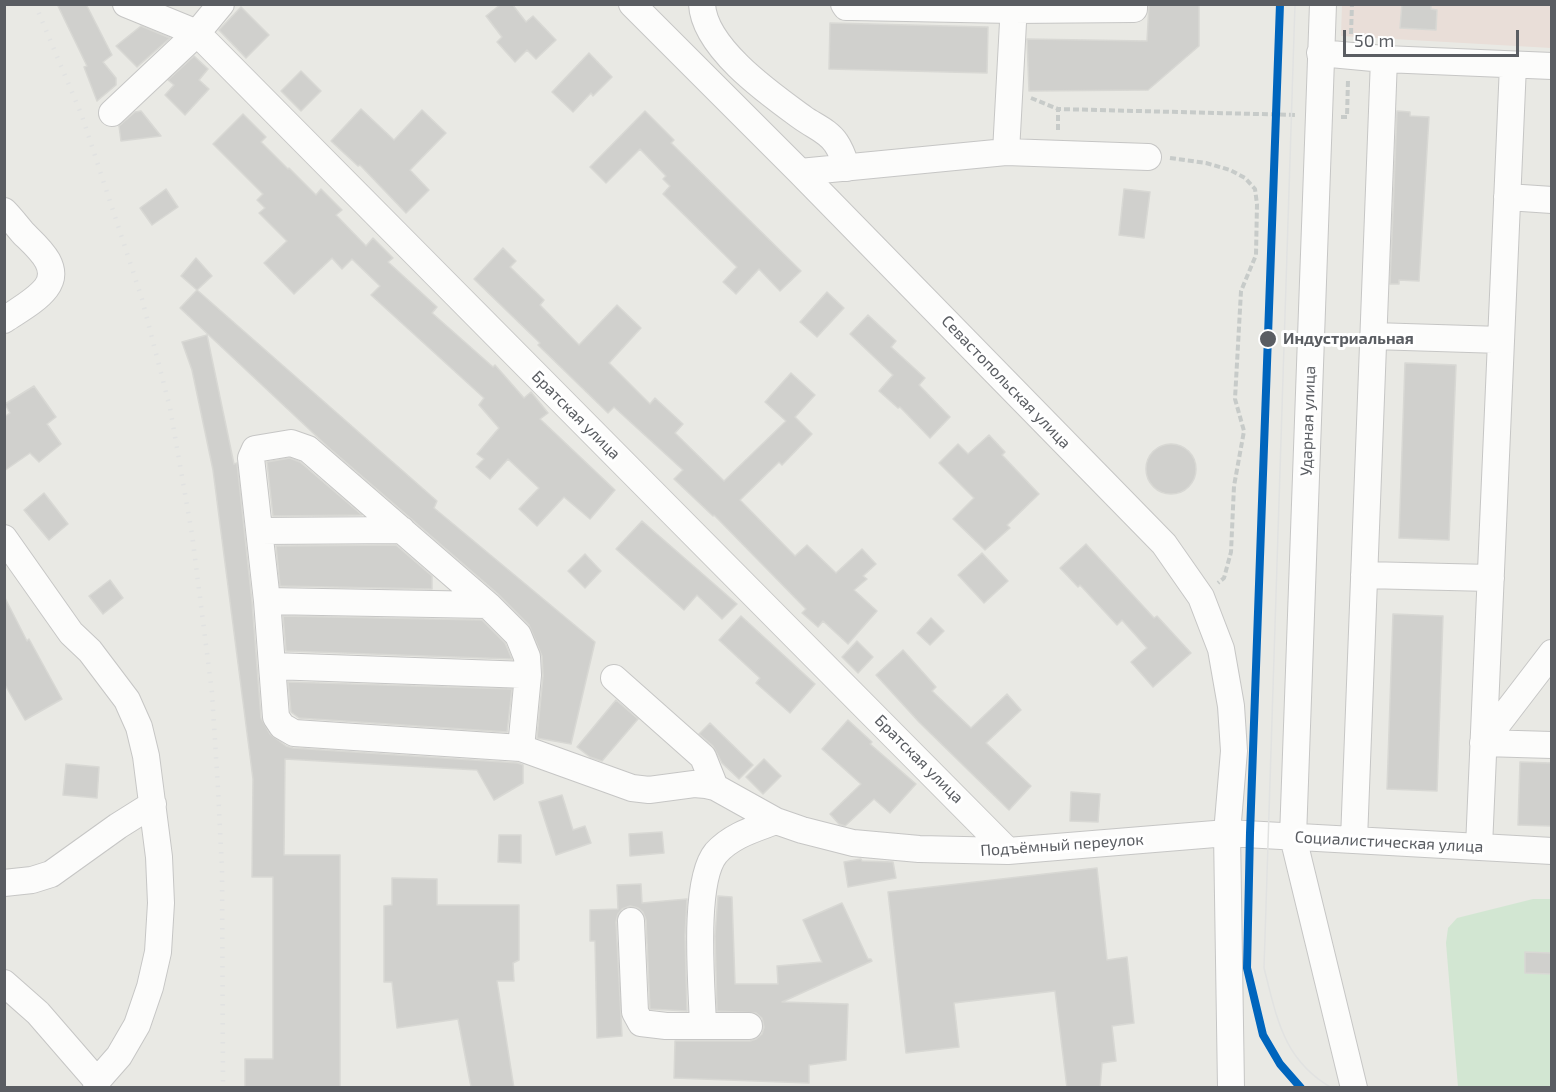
<!DOCTYPE html>
<html>
<head>
<meta charset="utf-8">
<style>
	body { margin:0 }
	#map { position:relative; width:1556px; height:1092px; overflow:hidden; background:#e9e9e4; font-family:"Exo 2",sans-serif }
	canvas { display:block }
	.frame { position:absolute; inset:0; border:6px solid #5a5d62; pointer-events:none }
	.scale { position:absolute; left:1343px; top:30px; width:176px; height:27px; box-sizing:border-box; border:3px solid #5a5d62; border-top:0; padding-left:8px; font-size:18px; line-height:21px; white-space:nowrap; color:#5a5d62; -webkit-text-stroke:4px #fff; paint-order:stroke }
</style>
</head>
<body>
<div id="map">
<canvas width="1556" height="1092"></canvas>
<div class="frame"></div>
<div class="scale">50 m</div>
</div>
<script>
const context = document.querySelector('canvas').getContext('2d');
context.lineJoin = 'round';
function fill(path, color) {
  context.fillStyle = color;
  context.fill(path, 'evenodd');
}
function stroke(path, color, width, dash) {
  context.strokeStyle = color;
  context.lineWidth = width;
  context.lineCap = dash ? 'butt' : 'round';
  context.setLineDash(dash || []);
  context.stroke(path);
}
function write(font, color, halo, rows, align = 'center') {
  context.font = font + ' "Exo 2",sans-serif';
  context.lineWidth = 6;
  context.setLineDash([]);
  context.textBaseline = 'middle';
  context.strokeStyle = halo;
  context.fillStyle = color;
  for (const [text, x, y, turn = 0] of rows) {
    context.save();
    context.translate(x, y);
    context.rotate((+turn || 0) * Math.PI / 180);
    context.textAlign = isNaN(turn) ? turn : align;
    if (halo) context.strokeText(text, 0, 0);
    context.fillText(text, 0, 0);
    context.restore();
  }
}
const medical = new Path2D(`
	M1342,5h209v43l-210,-12z`);
const green = new Path2D(`
	M1533,899h18v188h-93l-12,-144 2,-15 9,-10z`);
const building = new Path2D(`
	M57,4h29l26,51 -9,7 13,16v7l-19,16 -13,-34 3,-1z
	M501,4h11l14,18 7,-6 23,24 -20,19 -9,-9 -12,12 -18,-20 5,-5 -16,-21z
	M1149,4h50v42l-51,44 -119,1 -2,-52 120,2z
	M1402,4h29v5l6,1 -1,20 -36,-2z
	M241,7l28,28 -23,23 -27,-28z
	M830,23l158,4 -1,46 -158,-4z
	M141,26l29,12 -33,29 -21,-21z
	M589,53l23,24 -19,19 -2,-3 -18,19 -21,-20z
	M194,56l14,13 -9,11 10,9 -24,26 -20,-20 9,-10 -6,-5z
	M301,71l20,20 -20,20 -20,-20z
	M361,109l33,31 28,-30 24,23 -36,37 19,20 -23,23 -46,-48 -2,1 -27,-25z
	M141,111l20,25 -40,5 -2,-15 16,-14z
	M645,111l29,29 -3,3 130,128 -21,20 -21,-22 -23,25 -13,-12 14,-15 -74,-73 7,-8 -7,-7 3,-3 -26,-27 -34,34 -16,-16z
	M1397,111l13,1v4l19,1 -10,164 -20,-1v4h-9z
	M243,114l23,23 -5,5 27,27 1,-1 27,27 5,-6 21,21 -6,5 30,31 7,-8 20,20 -5,4 49,45 -5,6 61,54 2,-2 29,33 7,-6 17,21 -8,6 75,71 -25,29 -26,-22 -27,29 -18,-17 20,-21 -31,-29 -18,20 -14,-12 8,-8 -7,-5 22,-26 -20,-23 5,-7 -113,-103 9,-9 -28,-27 -10,10 -10,-11 -38,36 -30,-31 23,-22 -28,-28 6,-5 -8,-8 6,-6 -50,-50z
	M166,189l12,18 -26,18 -12,-17z
	M1124,189l26,3 -6,46 -25,-3z
	M503,248l13,13 -6,6 34,33 -4,5 39,40 38,-40 24,23 -32,35 41,41 5,-6 28,26 -8,9 49,48 62,-60 -21,-19 26,-29 24,22 -20,22 17,17 -30,31 -3,-3 -39,38 55,56 12,-11 29,28 26,-24 14,15 -13,12 4,3 -13,11 23,21 -29,33 -25,-23 -5,6 -16,-14 4,-4 -92,-94 -1,1 -39,-37 9,-9 -69,-63 -6,6 -70,-68 2,-2 -66,-64z
	M196,258l16,18 -15,14 -16,-14z
	M197,290l240,211 -3,7 161,134 -24,102 -34,-6 6,-62 -1,-20 -13,-31 -31,-31 -171,-148 -147,-138z
	M827,292l17,16 -27,29 -17,-15z
	M868,315l28,26 -5,6 34,31 -6,7 31,32 -20,21 -30,-31 -2,1 -19,-17 14,-16 -43,-41z
	M207,335l27,129 3,-1 15,139 9,116 9,16 16,12 7,2 225,15 5,2v18l-29,17 -17,-30 -192,-11 -1,96h56v233h-95v-29h28v-182h-21l1,-98 -40,-309 -21,-100 -10,-28z
	M1405,363l51,2 -7,175 -50,-2z
	M34,386l22,31 -9,7 14,20 -22,18 -9,-9 -26,18v-54l6,-4 -5,-9z
	M989,435l16,17 -3,3 37,39 -32,31 3,3 -25,22 -32,-31 21,-21 -35,-35 19,-19 10,10z
	M1146 469a25 25 0 1 1 50 0a25 25 0 1 1-50 0Z
	M290,458l10,4 62,53 -89,1 -6,-54z
	M44,493l24,31 -19,16 -25,-30z
	M642,521l95,83 -15,15 -25,-24 -13,15 -68,-61z
	M1086,544l68,74 3,-2 34,37 -38,34 -22,-25 16,-14 -25,-28 -5,5 -37,-40 -2,2 -18,-19z
	M396,545l36,31v13l-152,-3 -4,-40z
	M982,553l26,28 -24,22 -26,-28z
	M585,554l16,17 -16,17 -17,-17z
	M110,580l13,18 -20,16 -14,-18z
	M4,596l23,45 2,-2 33,60 -37,21 -21,-37z
	M1393,614l50,2 -6,175 -50,-2z
	M283,616l199,4 23,23 7,16 -226,-8z
	M741,616l74,68 -25,29 -34,-30 4,-5 -41,-38z
	M931,618l13,13 -14,14 -13,-12z
	M857,641l16,16 -15,16 -16,-16z
	M903,650l33,37 -4,4 39,37 36,-34 14,16 -35,33 45,43 -22,24 -90,-88 -43,-47z
	M288,682l224,7 -5,43 -208,-14 -8,-6z
	M616,700l22,19 -36,42 -12,-4 -13,-10z
	M848,720l24,22 -2,2 46,40 -26,29 -16,-14 -29,27 -6,-2 -9,-10 31,-30 -39,-35z
	M710,723l43,42 -14,14 -17,-16 -9,-17 -14,-12z
	M764,759l17,17 -18,18 -17,-17z
	M1520,762l31,1v63l-33,-1z
	M66,764l33,3 -2,31 -34,-3z
	M1071,792l29,2 -2,28 -28,-1z
	M562,795l11,35 12,-4 6,17 -35,12 -17,-53z
	M662,832l2,21 -34,3 -1,-22z
	M499,835h22v28l-23,-1z
	M861,859l1,2 31,1 3,16 -48,9 -4,-25z
	M1097,868l10,92 20,-3 7,66 -22,3 4,35 -14,2 -2,25h-33l-12,-97 -101,12 5,44 -53,6 -18,-161z
	M392,878l45,1v26h82v55l-6,3 1,18h-17l17,107 -43,-1 -13,-68 -61,9 -5,-46h-8v-76l8,-1z
	M641,884l1,19 45,-4 -2,37 2,75 -37,-2 -4,-89 -3,-8 -5,-4 -8,-2 -8,3 -4,5 -2,8 6,114 -25,2 -2,-97h-5v-31l28,-1 -1,-24z
	M718,896l14,1 3,87h43l-1,-18 45,-4 -19,-42 39,-17 26,56h3l1,2 -90,41 66,2 -2,56 -37,5v18l-135,-5 1,-37h75l6,-2 6,-5 2,-7 -2,-9 -6,-5 -39,-2 -2,-75z
	M1525,952l26,1v21l-26,-1z`);
const path = new Path2D(`
	M1351,34l1,-30
	M1031,98l27,11
	M1341,117h6l1,-37
	M1058,130v-21l239,6
	M1170,158l36,5 24,7 15,8 10,11 2,15 -1,51 -15,36 -6,108 9,32 -10,55 -3,66 -7,26 -6,5`);
const minor = new Path2D(`
	M126,4l71,29 811,818
	M632,4l168,168 364,372 37,53 20,52 10,57 3,45 -7,82 4,255
	M702,4c2,44 68,90 101,114 11,8 25,13 33,25 5,7 8,16 11,25
	M844,4l2,3h6l162,3 120,-1v-5
	M1323,4l-30,833 61,251
	M1320,53l64,6 168,7
	M112,113l85,-80 24,-29
	M1006,152l142,5
	M800,172l206,-20 8,-148
	M1507,197l45,3
	M4,211c7,7 13,15 19,22 14,14 39,34 23,55 -10,13 -29,23 -42,32
	M1373,336l128,4
	M260,531l142,-1
	M4,538l67,95 19,18 37,49 12,27 7,29 13,101 2,46 -3,49 -8,35 -13,38 -18,31 -22,25
	M1364,575l127,3
	M267,601l221,4
	M272,666l256,9
	M614,678l89,79 12,30
	M1483,743l69,-90
	M1483,743l69,2
	M521,748l7,-73 -1,-18 -9,-22 -30,-30 -180,-156 -17,-6 -36,6 -4,9 16,143 9,116 6,9 12,7 227,15 111,40 17,2 45,-6 12,1 9,2 61,34 26,9 51,13 66,6 89,2 219,-18 325,18
	M1354,840l30,-781
	M1479,847l34,-782
	M4,883l28,-3 19,-6 67,-48 35,-22
	M631,921l4,91 6,11 25,3h83
	M4,983l34,30 59,68 -1,7
	M703,1026c-1,-39 -11,-144 13,-173 16,-18 39,-24 60,-32`);
const tram = new Path2D(`
	M1295,4l-31,964c13,50 19,92 68,120`);
const rail = new Path2D(`
	M35,4l47,112 60,183 28,109 22,126 20,159 6,95 4,82 1,218`);
const tram1 = new Path2D(`
	M1280,4l-30,829 -3,135 16,67 17,29 21,24`);
const markers = [
	[1268,339,9,"#5a5d62"]
];
const stopNames = [
	["Индустриальная",1283,339]
];
const streetNames = [
	["Севастопольская улица",1006,382,46],
	["Братская улица",576,415,45],
	["Ударная улица",1308,421,-88],
	["Братская улица",919,759,45],
	["Социалистическая улица",1389,842,3],
	["Подъёмный переулок",1062,845,-4]
];
fill(medical, '#e9ded8');
fill(green, '#d2e6d2');
fill(building, '#d0d0cd');
stroke(building, '#d8d8d4', 1.5);
stroke(minor, '#c6c6c5', 28);
stroke(path, '#c7cbc9', 4, [6, 3]);
stroke(minor, '#fcfcfb', 26);
stroke(tram, '#e1e2e1', 1.5);
stroke(rail, '#e1e2e1', 4.5, [1.5, 8]);
stroke(tram1, '#0065bd', 8);
for (const [x, y, r, color] of markers) {
  const dot = new Path2D();
  dot.arc(x, y, r, 0, 2 * Math.PI);
  context.fillStyle = color;
  context.fill(dot);
  stroke(dot, '#fff', 2);
}
write('bold 16px', '#5a5d62', '#fff', stopNames, 'left');
write('16px', '#5a5d62', '#fff', streetNames);
</script>
</body>
</html>
